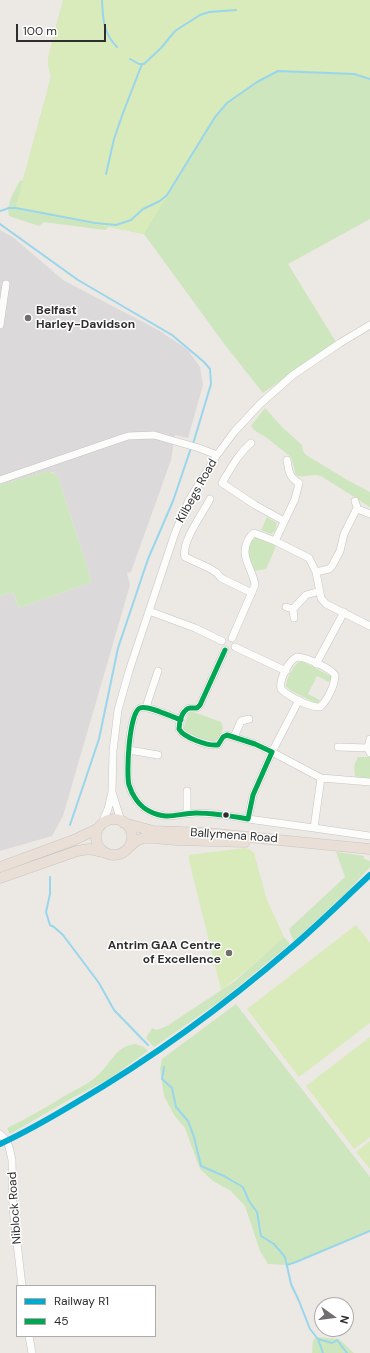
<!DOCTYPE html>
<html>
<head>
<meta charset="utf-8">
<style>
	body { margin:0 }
	#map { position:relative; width:370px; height:1353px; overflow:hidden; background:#ece8e4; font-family:"DM Sans",sans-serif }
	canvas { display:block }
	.legend { position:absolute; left:16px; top:1285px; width:140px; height:52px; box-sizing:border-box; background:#fff; border:1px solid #ababab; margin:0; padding:5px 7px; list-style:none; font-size:12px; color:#2e2e2e }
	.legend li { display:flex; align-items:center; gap:8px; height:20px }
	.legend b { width:20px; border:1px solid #ababab }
	.north { position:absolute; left:314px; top:1297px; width:40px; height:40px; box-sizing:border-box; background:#fff; border:1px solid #ababab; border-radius:50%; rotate:104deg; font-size:11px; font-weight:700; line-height:16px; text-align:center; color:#2e2e2e }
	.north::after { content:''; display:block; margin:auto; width:14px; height:18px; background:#706f6e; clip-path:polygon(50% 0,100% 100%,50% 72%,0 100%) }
	.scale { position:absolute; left:16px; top:24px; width:90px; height:18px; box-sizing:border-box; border:2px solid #2e2e2e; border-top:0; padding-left:5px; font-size:12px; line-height:14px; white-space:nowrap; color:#2e2e2e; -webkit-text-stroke:3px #fff; paint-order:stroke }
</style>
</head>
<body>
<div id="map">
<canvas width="370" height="1353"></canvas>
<ul class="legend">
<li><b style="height:5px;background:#00a9ce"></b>Railway R1</li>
<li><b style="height:5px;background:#00a651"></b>45</li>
</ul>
<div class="north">N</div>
<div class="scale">100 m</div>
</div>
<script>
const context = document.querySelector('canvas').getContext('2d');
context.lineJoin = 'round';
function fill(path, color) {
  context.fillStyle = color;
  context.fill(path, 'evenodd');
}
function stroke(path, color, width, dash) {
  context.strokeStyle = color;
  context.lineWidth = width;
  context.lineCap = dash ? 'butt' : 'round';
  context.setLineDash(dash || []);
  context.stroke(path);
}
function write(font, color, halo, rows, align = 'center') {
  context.font = font + ' "DM Sans",sans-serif';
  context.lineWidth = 3;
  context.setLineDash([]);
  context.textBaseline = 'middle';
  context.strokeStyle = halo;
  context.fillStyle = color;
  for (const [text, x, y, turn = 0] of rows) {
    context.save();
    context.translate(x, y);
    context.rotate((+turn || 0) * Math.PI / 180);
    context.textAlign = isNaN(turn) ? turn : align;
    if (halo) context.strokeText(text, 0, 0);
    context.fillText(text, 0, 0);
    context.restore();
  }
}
const industrial = new Path2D(`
	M0,230l14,8 49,42 97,51 28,19 12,17 3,18 -15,53 -13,-3 -4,25 -40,112 -4,1 3,12 -67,231 -11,20 -52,15v-255l13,-4 6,16 73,-26 -34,-105 -3,-3 -3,-2h-7l-45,13z`);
const green = new Path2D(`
	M63,0h307v219l-82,45 48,78 -73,51 -38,-48 -81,-111 -35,-7 -4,3 -61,-8 -5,4 -30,-10c-3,-12 5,-25 11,-35l3,-1 28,-103 -3,-12v-7z
	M265,408l18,20 19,17 1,6 3,4 43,26 21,11v15l-49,-31c-9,-3 -18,3 -25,-1l-5,-18 -24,-19 -13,-8 -3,-4z
	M48,471l7,3 3,3 34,105 -73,26 -6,-16 -13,4v-111z
	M267,517l10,6 -2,8 -4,3 -10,-4z
	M256,537l20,9 -10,23 -13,2c-4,-11 -10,-28 3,-34z
	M302,661l30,16 -3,5 -12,-6 -9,18 12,6 -3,4 -27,-14 -4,-4c1,-9 8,-23 16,-25z
	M191,711l30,11 2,6 -5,13 -4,2 -28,-9 -3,-4 5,-16z
	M358,757h12v22l-11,-1 -4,-2 -1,-10z
	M336,852l28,4v3l6,2v6l-24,26 -52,48 -3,-6 -2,-6 56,-52z
	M284,937l6,7 -67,55 -69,48 -8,-9 6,-10 5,2 10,-4 68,-45z
	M236,1004l134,173v54l-74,31 -9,3 -19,-1 -8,-13 -15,-45 -14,-15 -18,-10 -13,-12 -15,-41 -11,-13 -10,-19 -4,-27 2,-10z
	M135,1044l9,3 4,4 -39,28 -37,19 -62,36 -3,-6c21,-10 41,-22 61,-34 11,-6 22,-11 31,-20 13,-12 16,-27 36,-30z
	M315,1337l24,2 15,14h-42l1,-12z`);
const pitch = new Path2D(`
	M63,0h307v79l-16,-5 -76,-3 -27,14 -25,18 -10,13 -72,118 -129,-25 36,-132 -3,-12v-7z
	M245,848l4,1 5,4 13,47 17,37 -31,28 -32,25 -32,-130v-5z
	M356,925l14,18v80l-71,54 -52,-68z
	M370,1037v100l-16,12 -48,-63z
	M370,1141v28l-14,-17z`);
const stream = new Path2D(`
	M102,0c1,19 1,33 15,47
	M130,59l9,5h5l17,-16 14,-17 25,-16 9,-3 27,-2
	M106,174l8,-35 9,-26 19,-49
	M0,211l9,-3h7l79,15 21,2 15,-5 12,-11 17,-8 7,-6 48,-78 12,-14 30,-21 21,-11 76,3 16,5
	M0,224l78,56 94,55 32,27 6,7 1,15 -18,60
	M70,825l29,-86 19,-91 30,-89 25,-58 18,-53
	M50,877v17l-4,18 4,13 4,2 9,8 36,48 15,27 34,35
	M164,1067l-2,12 10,9 4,19 12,14 6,16 7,29 23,10 19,11 6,14 8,11 4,24 13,8 11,13 6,27 8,17 11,28 8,10 14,4 5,-3 10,13
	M287,1265l9,-3 74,-31
	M318,1339l5,14`);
const minor = new Path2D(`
	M0,325l6,-41
	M251,443c-13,11 -20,25 -29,40l33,22 29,16
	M0,480l128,-44 26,-1 45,13 18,7
	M210,499c-7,14 -29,43 -25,58l24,11 8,5 4,5 31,15
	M355,501l3,9
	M370,514l-10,-4h-4l-12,24 -4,17 -8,15 -3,3 -13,3 5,26 5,6 44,22
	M275,541l34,17 7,14
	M286,607l7,2 13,-14 14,-4
	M293,609l1,9
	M149,611l46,17 27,13
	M232,638l23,-53c-2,-16 -16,-28 -7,-45 2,-3 3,-5 6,-7l21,8 20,-42 4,-16c-11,-7 -10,-12 -12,-23
	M235,647l51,24
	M297,657c9,0 33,11 38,18 0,10 -8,26 -15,32 -10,1 -32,-11 -39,-18 -2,-9 7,-28 16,-32z
	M316,664l28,-52
	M299,700l-27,52 49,26
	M146,707l12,-36
	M181,720c-9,-3 -33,-15 -41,-12 -11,4 -14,66 -11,77 3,10 10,21 20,26 19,10 29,2 47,2 18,0 35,3 52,6l5,-24 19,-43 -17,-8 -28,-9 -4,2 -5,8c-10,1 -34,-7 -39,-16 0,-6 3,-20 11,-21 3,0 5,0 7,0l3,-3 25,-55
	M234,737l7,-16 8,-2
	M370,739l-2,9 2,5
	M338,747l30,1
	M129,750l29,5
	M370,782l-49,-4 -7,50 56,8
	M112,792l9,29
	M187,813v-22
	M248,819l66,9
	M102,823l6,-14 4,-17 1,-41 5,-41 11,-39 46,-138 14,-33 28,-45 17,-23 26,-28 33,-29 47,-32 30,-18
	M0,1134l7,7 2,6 3,13 1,48 9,78
	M29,1336l3,17`);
const highway = new Path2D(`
	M96 837a18 18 0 1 1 36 0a18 18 0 1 1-36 0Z
	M124,823l29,8 54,2 163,16
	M128,848l8,-7 7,-3h10l23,2 69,2
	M0,867l74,-27 23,-11
	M0,878l77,-27 12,-2 14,3`);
const bus1 = new Path2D(`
	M181,720c-9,-3 -33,-15 -41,-12 -11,4 -14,66 -11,77 3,10 10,21 20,26 19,10 29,2 47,2 18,0 35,3 52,6l5,-24 19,-43 -17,-8 -28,-9 -4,2 -5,8c-10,1 -34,-7 -39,-16 0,-6 3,-20 11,-21 3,0 5,0 7,0l3,-3 25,-55`);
const rail1 = new Path2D(`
	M0,1144c26,-12 52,-27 77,-42 77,-45 148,-97 215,-155 27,-23 52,-48 78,-72`);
const markers = [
	[28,318,4,"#706f6e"],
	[226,815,3.5,"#2e2e2e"],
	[229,953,4,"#706f6e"]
];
const poiNames = [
	["Belfast",36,311],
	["Harley-Davidson",36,325],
	["Antrim GAA Centre",221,946,"right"],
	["of Excellence",221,960,"right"]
];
const streetNames = [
	["Kilbegs Road",197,491,-61],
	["Ballymena Road",234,836,4],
	["Niblock Road",15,1208,-94]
];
fill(industrial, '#dcd9db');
fill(green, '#cee6be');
fill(pitch, '#d9eabb');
stroke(stream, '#99d6ec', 2);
stroke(minor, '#c5c4c5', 8);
stroke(highway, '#c6c5c4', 11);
stroke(minor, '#fcfcfb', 7);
stroke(highway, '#eadfd6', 10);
stroke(bus1, '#00a651', 5);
stroke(rail1, '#00a9ce', 6);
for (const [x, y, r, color] of markers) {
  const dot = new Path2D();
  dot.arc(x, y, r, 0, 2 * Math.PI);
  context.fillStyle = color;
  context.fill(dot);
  stroke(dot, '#fff', 1.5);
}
write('bold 12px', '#2e2e2e', '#fff', poiNames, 'left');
write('12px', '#2e2e2e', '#fff', streetNames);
</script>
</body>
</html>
